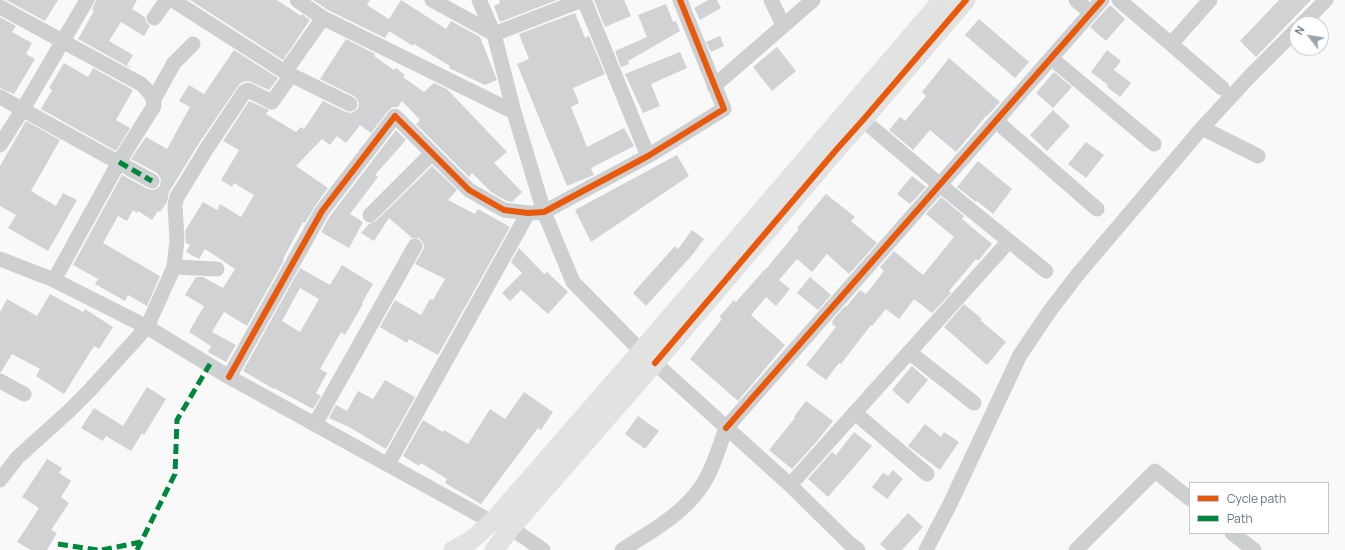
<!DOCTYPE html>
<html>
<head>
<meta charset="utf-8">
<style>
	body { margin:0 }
	#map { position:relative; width:1345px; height:550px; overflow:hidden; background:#f9f9f9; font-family:Manrope,sans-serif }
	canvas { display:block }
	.legend { position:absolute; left:1189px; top:482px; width:140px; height:52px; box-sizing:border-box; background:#fff; border:1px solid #c1c8cd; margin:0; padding:5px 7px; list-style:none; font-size:12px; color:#657683 }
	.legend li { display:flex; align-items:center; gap:8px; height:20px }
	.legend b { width:20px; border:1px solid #c1c8cd }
	.north { position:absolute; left:1289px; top:16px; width:40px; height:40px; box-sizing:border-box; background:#fff; border:1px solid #c1c8cd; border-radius:50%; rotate:301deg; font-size:11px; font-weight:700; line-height:16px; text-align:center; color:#657683 }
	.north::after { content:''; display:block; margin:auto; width:14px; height:18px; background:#99a4ac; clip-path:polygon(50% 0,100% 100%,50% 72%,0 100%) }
</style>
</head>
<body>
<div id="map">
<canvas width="1345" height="550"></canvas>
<ul class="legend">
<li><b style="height:5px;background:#e8590c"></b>Cycle path</li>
<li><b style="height:5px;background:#00873e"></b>Path</li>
</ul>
<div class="north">N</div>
</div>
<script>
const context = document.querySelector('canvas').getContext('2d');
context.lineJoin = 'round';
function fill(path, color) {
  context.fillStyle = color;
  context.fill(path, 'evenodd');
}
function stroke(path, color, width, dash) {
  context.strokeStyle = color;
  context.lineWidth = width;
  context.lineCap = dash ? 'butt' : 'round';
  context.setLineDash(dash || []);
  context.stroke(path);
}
const building = new Path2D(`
	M6,0h52l-13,21z
	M96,0h41l-5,9 13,8 1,5 4,4 -6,10 -23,-14 -12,19 24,14 -6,10 5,4 -54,-30 16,-28 -2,-1z
	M190,0h87l24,16 1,-2 8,6 -27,40z
	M313,0h57l-3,5 22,14 12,-19 45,29 5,-8 29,16 17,43 -12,5 -36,-17 1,-2 -36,-22 -1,2 -24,-15 -4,7 -57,-28z
	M499,0h58l-57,22 -6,-16 6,-3z
	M594,0h30l7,16 -26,11z
	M708,0h9l4,8 -21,12 -6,-12z
	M1279,0h32l-55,57 -16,-16z
	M666,4l7,18 3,-1 4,10 -52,30 1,3 -8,3 -6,-16 32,-14 -9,-22z
	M1110,5l15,14 -19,22 -16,-14z
	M575,13l10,25 4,-2 16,38 -32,14 6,15 -8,4 16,40 37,-19 10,18 -43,22 3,7 -27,11 -50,-122 12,-5 -10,-25z
	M0,17l16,9 -4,6 20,11 -6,11 9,5 -21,35 -14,-6z
	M979,19l50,43 -14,16 -50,-43z
	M720,36l4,10 -13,6 -5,-10z
	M346,39l29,15 -1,2 20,14 2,-2 9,7 -2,2 21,15 10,-9 13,6 60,63 -13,11 28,29 -10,10 -5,-1 -16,-9 -19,-19 -3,4 -53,-53 4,-4 -18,-19 -4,6h-6l-4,4 -17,22 -11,-8 -14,18 -9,-7 -7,9 -8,-6 -26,27 32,22 -13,18 -10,17 -2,-1 -20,37 1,1 -37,66 -23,-14 -12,20 24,13 -10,17 -18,-10 3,-6 -22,-14 15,-26 -19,-11 11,-18h7l20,11 12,-19 -30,-20 -6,10 -13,-7 4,-7 -4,-2 -1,-12 18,-29 14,8 3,-6 21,13 13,-22 -20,-12 -2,4 -11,-7 18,-30 -16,-9 26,-40 20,9 -3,4 30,18 5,-5 3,2 19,-28 23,11 5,1 4,-2 3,-3 1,-5 -2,-4 -3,-3 -34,-17z
	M777,47l19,24 -24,20 -19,-24z
	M234,50l44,28 -9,12 -20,-9 -7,1 -4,4 -39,57 -30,49 -2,10 -7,10 -2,-1 -6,9 -14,-9 -1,2 -4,-3 -6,11 -9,-5 -15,27 57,33 -13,30 -19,-11 -3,6 -30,-17 3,-5 -25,-14 49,-90 26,14 5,1 3,-1 4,-3 1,-6 -1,-3 -3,-4 -26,-14 15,-22 21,12 23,-42 -11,-6 10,-16 15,9z
	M1107,50l14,11 -7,9 17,13 -11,14 -13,-10 1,-2 -17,-13z
	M680,52l7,16 -36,16 9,22 -17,7 -18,-39z
	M949,58l51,44 -13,14h-1l-30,36 -26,-22 -17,20 -24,-20 11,-13 5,4 21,-25 -4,-4z
	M64,63l24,14 5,-9 40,22 -17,30 14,8 -14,23 -75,-42 11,-19 -3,-2z
	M1054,72l18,15 -19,21 -17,-15z
	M1053,110l17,16 -23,25 -17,-16z
	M26,121l34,19 -29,51 25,15 7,-13 14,7 -29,51 -40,-23 8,-13 -16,-9v-40z
	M396,130l10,10 -31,35 3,2 -28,37 13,8 -14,26 -28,-16 9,-16z
	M1086,142l18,13 -18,23 -18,-14z
	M677,155l12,21 -98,66 -16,-32z
	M978,161l34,28 -19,25 -16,-13 -1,1 -19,-15z
	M432,166l25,24 -9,10 27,14 3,-5 32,18 -72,128 -29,-16 -2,4 -27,-16 15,-27 26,15 9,-16 3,1 12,-21 -30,-15 8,-14 1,-4 -2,-5 -3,-3h-7l-23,-20 -15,23 -13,-8 8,-9 7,-3z
	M912,176l14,11 -16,17 -13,-10z
	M826,194l29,23 -4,4 26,22 -28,31 -22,-20 -15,18 -15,-13 -18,21 11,9 -14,17 -10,-9 -15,18 34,30 -47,56 -48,-42 32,-40 -3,-2 15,-17 2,2 29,-33h1l33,-40 -2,-1z
	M941,197l23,19 -2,3 30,25 -14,17 -2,-2 -27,32 2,2 -19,20 -18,-14 -15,20 -13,-10 -14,17 -1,-1 -30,39 -2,-1 -13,17 -20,-15 30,-38 -4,-3 1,-2 -1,-1 13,-15 1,1 14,-17 6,4 18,-23 -4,-4 14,-16 29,24 31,-38 -28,-23z
	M692,230l12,9 -11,15 -47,52 -13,-13 42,-47 3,3z
	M519,248l25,26 3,-2 21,20 -20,22 -27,-24 -11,11 -8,-8 20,-20 -11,-11z
	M342,265l31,19 -11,19 1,1 -18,31 -4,-3 -21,37 7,4 -11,20 5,3 -8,13 -39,-21v1l-31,-18 57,-103 30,17zM300,288l19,11 -19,33 -18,-11z
	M810,277l21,18 -13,15 -21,-17z
	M50,294l33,18 2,-3 28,18 -14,22 -5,-3 -30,48 -28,-18 4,-7 -28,-15 -11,18h-1v-60l7,-13 30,17z
	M964,304l18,15 -2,1 26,22 -19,23 -43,-38z
	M912,366l16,14 -20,24 -16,-14z
	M385,380l30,17 -29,52 -37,-22 -20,-9 7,-13 11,6 11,-20 15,8z
	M147,387l19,12 -22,36 -2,-2 -11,18 -25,-15 -3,5 -22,-13 13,-20 29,18z
	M524,392l29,20 -12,18 -3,-2 -57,76 -36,-21 2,-4 -26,-16 -2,3 -16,-10 20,-36 20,12 1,-2 24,14 22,-35 15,10z
	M806,401l27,20 -15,19 -26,29 -23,-19 26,-32 -1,-1z
	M638,416l21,15 -14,18 -20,-15z
	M925,424l16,13 3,-5 15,10 -19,28 -32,-24z
	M854,432l18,14 -44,51 -20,-18 24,-27 4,3z
	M47,459l15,9 -3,5 12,8 -10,16 8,6 -18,27 6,3 -10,17h-16l-14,-8 22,-34 -17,-11z
	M893,470l10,9 -16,20 -15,-12 11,-14 5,3z
	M908,513l15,14 -21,23h-15l-7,-6z`);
const minor = new Path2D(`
	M167,0l7,1 111,71 38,-54
	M297,0l26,18 191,94
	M432,0l62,34 88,-34
	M479,0l15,34 20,78 30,100 29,70 68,69
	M584,0l64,156
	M771,0l12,25
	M1076,0l15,13
	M1119,0l52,44 39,-44
	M0,7l141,77c7,7 13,12 13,22l-35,56 -65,118
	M154,18l13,-18
	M1302,24l24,-24
	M1171,44l51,44
	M1051,58l103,86
	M285,72l65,32
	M714,86l99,-86
	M0,97l152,84
	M154,99l20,-36 19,-19
	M863,120l77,65 106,86
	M996,121l101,88
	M1202,128l56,28
	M0,145l23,-36 64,-109
	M370,215l62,-62
	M0,259l54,21 93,47 82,50 263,145
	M174,267l43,2
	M909,352l65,51
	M655,363l135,122 59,58 9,7
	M229,377l93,-166 73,-95 74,74 35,20 24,3 16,-1 104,-56 76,-47 -44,-109
	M0,381l24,13
	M855,413l72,61
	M315,424l100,-178
	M388,464l140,-251
	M0,480l18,-23 51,-46 20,-20 58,-64 27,-60 3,-27 -2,-35 2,-8 30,-49 38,-57 3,-1 24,12 19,-27
	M790,485l219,-244
	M511,528l32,22
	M1232,533l22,17
	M622,550c28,-18 60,-35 79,-63 12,-17 18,-40 25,-59l376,-428
	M926,550l24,-46 70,-149 29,-43 29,-38 124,-146 50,-54 45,-45
	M1076,550l79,-79 35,28`);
const major = new Path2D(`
	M453,550l17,-9 22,-19 149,-171 301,-351
	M494,550l17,-22 144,-165 182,-214 26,-29 103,-120`);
const quiet = new Path2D(`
	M119,162l33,19
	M58,544l40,6
	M102,550l39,-8
	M137,550l38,-76 2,-54 33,-56`);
const cycleway = new Path2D(`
	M655,363l182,-214 26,-29 103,-120
	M229,377l93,-166 73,-95 74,74 35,20 24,3 16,-1 104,-56 76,-47 -44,-109
	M726,428l376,-428`);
fill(building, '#d0d2d3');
stroke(minor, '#cecfd0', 15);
stroke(major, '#e1e2e2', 19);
stroke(quiet, '#00873e', 5, [10, 5]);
stroke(cycleway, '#e8590c', 6);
</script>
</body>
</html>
